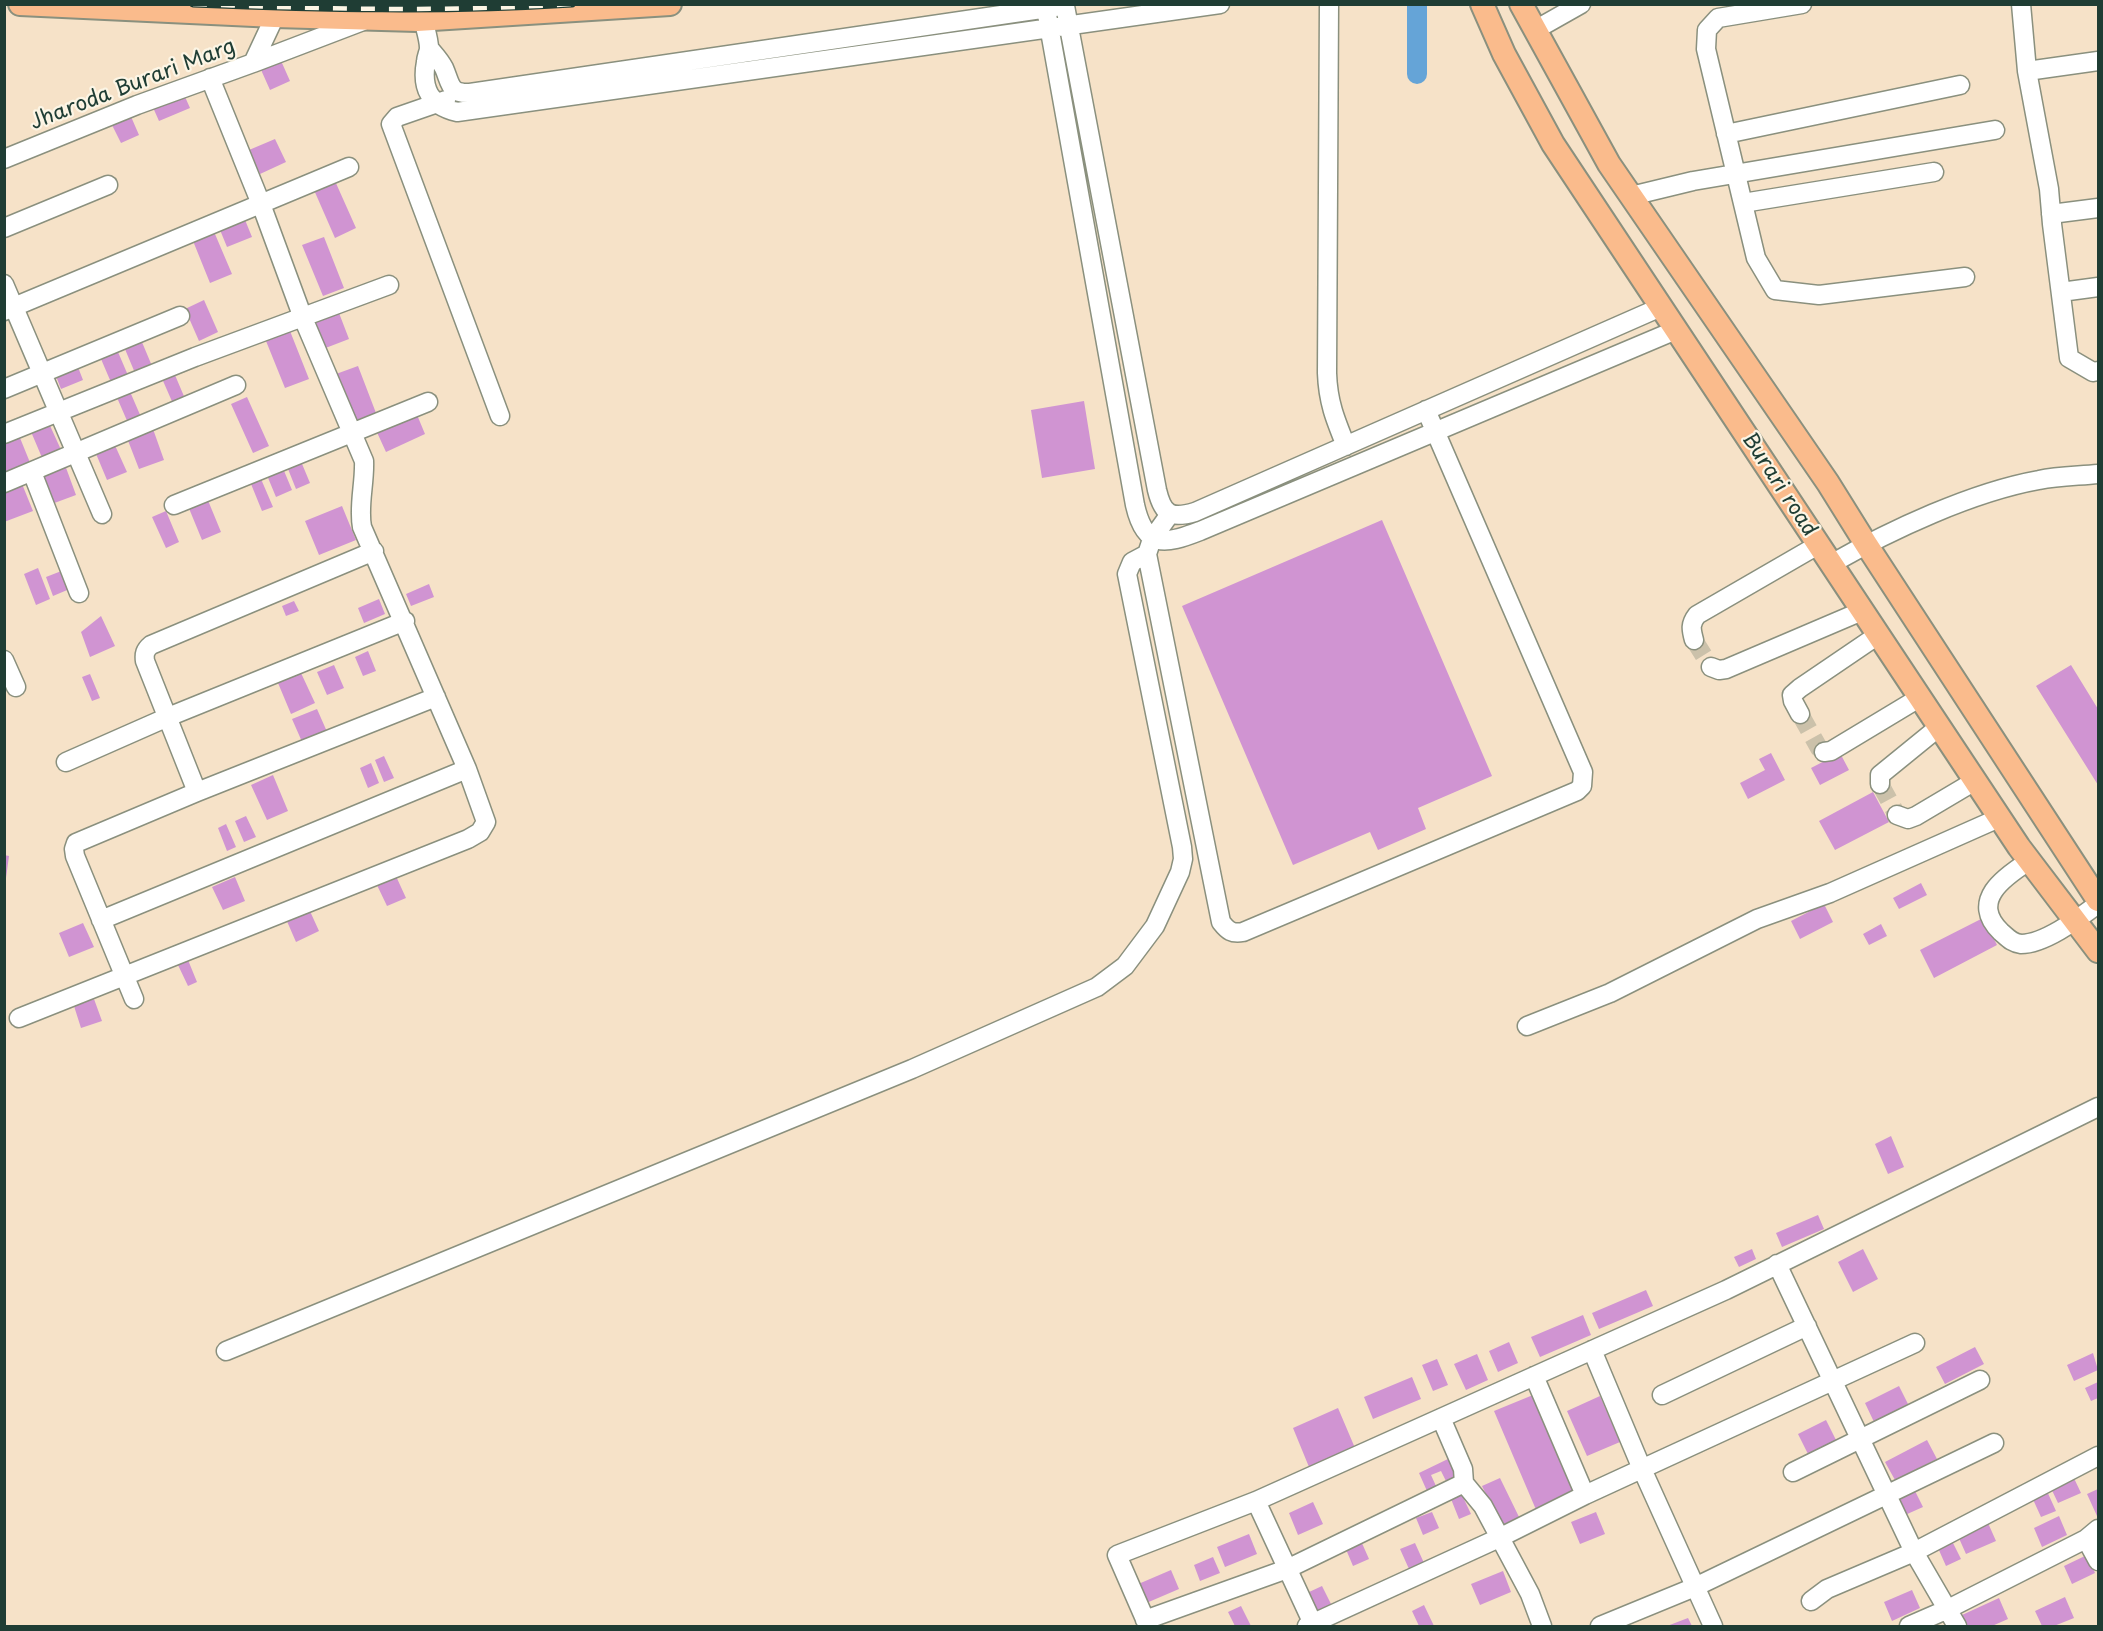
<!DOCTYPE html>
<html>
<head>
<meta charset="utf-8">
<style>
	body { margin:0 }
	#map { position:relative; width:2103px; height:1631px; overflow:hidden; background:#f6e2c8; font-family:"Playpen Sans",sans-serif }
	canvas { display:block }
	.frame { position:absolute; inset:0; border:6px solid #1f3d34; pointer-events:none }
</style>
</head>
<body>
<div id="map">
<canvas width="2103" height="1631"></canvas>
<div class="frame"></div>
</div>
<script>
const context = document.querySelector('canvas').getContext('2d');
context.lineJoin = 'round';
function stroke(path, color, width, dash) {
  context.strokeStyle = color;
  context.lineWidth = width;
  context.lineCap = dash ? 'butt' : 'round';
  context.setLineDash(dash || []);
  context.stroke(path);
}
function fill(path, color) {
  context.fillStyle = color;
  context.fill(path, 'evenodd');
}
function write(font, color, halo, rows, align = 'center') {
  context.font = font + ' "Playpen Sans",sans-serif';
  context.lineWidth = 4.5;
  context.setLineDash([]);
  context.textBaseline = 'middle';
  context.strokeStyle = halo;
  context.fillStyle = color;
  for (const [text, x, y, turn = 0] of rows) {
    context.save();
    context.translate(x, y);
    context.rotate((+turn || 0) * Math.PI / 180);
    context.textAlign = isNaN(turn) ? turn : align;
    if (halo) context.strokeText(text, 0, 0);
    context.fillText(text, 0, 0);
    context.restore();
  }
}
const canal = new Path2D(`
	M1417,74v-70`);
const building = new Path2D(`
	M278,54l12,27 -20,9 -12,-27z
	M182,90l8,18 -31,13 -8,-18z
	M129,112l10,23 -18,8 -11,-22z
	M275,139l11,23 -26,12 -11,-24z
	M335,181l21,47 -21,10 -21,-48z
	M243,215l9,22 -25,10 -9,-22z
	M212,227l20,47 -22,9 -19,-47z
	M324,237l20,51 -21,8 -21,-51z
	M204,300l14,32 -19,9 -14,-32z
	M339,313l10,26 -26,10 -11,-25z
	M290,331l19,48 -24,9 -19,-47z
	M139,335l13,31 -17,7 -13,-31z
	M115,345l15,35 -17,7 -15,-35z
	M76,362l7,18 -22,9 -7,-18z
	M358,366l18,47 -23,8 -17,-47z
	M172,368l14,33 -12,5 -14,-32z
	M128,387l13,30 -13,6 -13,-30z
	M247,397l22,49 -16,7 -22,-49z
	M1084,401l11,68 -53,9 -11,-68z
	M415,410l10,24 -39,18 -11,-24z
	M47,419l15,33 -19,8 -14,-33z
	M153,429l11,31 -25,9 -12,-31z
	M18,433l13,32 -25,10 -2,-37z
	M113,441l14,31 -20,8 -13,-31z
	M300,459l10,24 -14,6 -10,-25z
	M65,465l11,30 -27,10 -12,-29z
	M282,466l10,24 -16,7 -10,-24z
	M20,479l13,32 -29,11v-37z
	M261,479l12,28 -11,4 -11,-27z
	M207,498l14,34 -19,8 -14,-34z
	M342,506l14,34 -37,15 -14,-34z
	M166,511l13,31 -13,6 -14,-31z
	M1382,520l110,256 -74,32 8,21 -48,21 -8,-18 -77,33 -111,-259z
	M38,568l12,31 -14,6 -12,-31z
	M64,570l8,18 -19,8 -7,-19z
	M429,584l5,13 -23,9 -5,-12z
	M379,599l6,15 -21,9 -6,-15z
	M294,601l5,10 -13,5 -4,-10z
	M101,616l14,30 -25,11 -9,-25z
	M368,651l8,20 -13,5 -8,-19z
	M334,665l10,23 -17,7 -10,-23z
	M2071,665l27,44v76l-62,-99z
	M301,673l14,30 -24,11 -13,-31z
	M90,674l10,24 -8,3 -10,-24z
	M317,709l11,25 -25,10 -11,-25z
	M1771,753l14,27 -37,19 -8,-16 25,-13 -6,-11z
	M1840,753l9,17 -29,15 -9,-17z
	M384,756l10,22 -10,4 -9,-22z
	M371,763l8,20 -11,5 -8,-20z
	M273,775l15,36 -21,9 -16,-35z
	M1873,792l16,30 -54,28 -16,-29z
	M246,816l10,21 -12,5 -9,-21z
	M226,824l10,23 -9,4 -9,-23z
	M4,855l5,1 -3,22h-2z
	M395,874l11,24 -19,8 -11,-23z
	M235,877l10,24 -22,9 -11,-23z
	M1921,883l6,12 -28,14 -6,-11z
	M1824,904l9,18 -33,17 -9,-18z
	M309,909l10,22 -23,11 -10,-23z
	M1983,918l14,27 -63,33 -14,-28z
	M83,923l11,24 -25,10 -10,-24z
	M1881,924l6,12 -18,9 -6,-11z
	M188,960l9,22 -9,4 -10,-21z
	M94,999l8,22 -21,7 -7,-22z
	M1891,1136l13,31 -16,7 -13,-30z
	M1818,1215l6,14 -42,18 -6,-14z
	M1752,1249l4,10 -17,8 -5,-10z
	M1863,1249l15,30 -25,13 -15,-30z
	M1646,1290l7,16 -54,23 -7,-16z
	M1583,1315l8,20 -51,22 -9,-20z
	M1509,1342l9,21 -20,9 -9,-21z
	M1975,1347l9,17 -39,20 -9,-17z
	M2093,1353l5,17 -24,11 -7,-16z
	M1477,1354l11,26 -22,10 -12,-26z
	M1437,1359l11,26 -15,6 -11,-26z
	M1412,1377l9,22 -48,20 -9,-22z
	M2098,1382v16l-7,3 -6,-13z
	M1899,1386l9,18 -34,18 -9,-19z
	M1533,1395l43,100 -39,17 -43,-101z
	M1600,1396l20,46 -33,14 -20,-45z
	M1338,1408l17,40 -46,19 -16,-39z
	M1826,1420l10,20 -28,14 -10,-20z
	M1927,1440l10,19 -42,21 -10,-18z
	M1450,1458l8,18 -12,5 -5,-10 -10,4 5,11 -9,5 -8,-18z
	M2072,1474l9,19 -23,10 -9,-19z
	M1500,1478l20,41 -18,8 -20,-41z
	M1913,1487l10,20 -18,8 -9,-20z
	M2046,1489l10,22 -15,6 -10,-22z
	M2098,1489v26l-1,1 -10,-22z
	M1462,1495l9,19 -12,5 -8,-20z
	M1313,1502l10,22 -25,11 -9,-22z
	M1432,1512l7,16 -16,7 -7,-17z
	M1596,1512l9,22 -25,10 -9,-22z
	M2059,1516l8,19 -25,12 -8,-19z
	M1988,1523l8,18 -30,13 -8,-18z
	M1249,1534l8,20 -32,13 -8,-20z
	M1361,1541l8,18 -16,7 -8,-19z
	M1952,1541l9,18 -15,7 -8,-18z
	M1415,1543l9,20 -15,6 -9,-20z
	M2087,1555l8,18 -23,11 -8,-18z
	M1213,1557l7,16 -20,8 -6,-16z
	M1171,1570l8,19 -35,15 -8,-19z
	M1503,1571l8,21 -31,13 -9,-21z
	M1322,1586l10,20 -15,7 -10,-20z
	M1912,1590l8,18 -28,13 -8,-19z
	M2065,1597l9,21 -20,8h-12l-7,-15z
	M1999,1598l9,21 -16,7h-25l-5,-11z
	M1424,1605l10,21h-15l-7,-15z
	M1241,1606l10,20h-16l-7,-14z
	M1688,1618l4,8h-25z`);
const minorTunnel = new Path2D(`
	M1694,640l17,27
	M1800,714l19,34 5,4
	M1880,784l17,31`);
const minor = new Path2D(`
	M1329,4l-2,369c1,29 8,46 19,73
	M1802,4l-84,14 -11,12 -1,19 50,209 19,32 44,5 146,-18
	M2021,4l6,67 22,118 3,35 17,134 24,14 5,-1
	M1065,6l92,484c6,25 14,29 38,22l466,-205
	M1046,9l89,496c10,44 29,40 65,26l476,-201
	M423,19c2,9 6,20 6,29 0,4 -3,9 -3,14 -5,26 4,44 31,50l763,-108
	M1535,30l46,-26
	M429,48c5,6 11,12 15,20 7,16 5,26 26,25l585,-86
	M253,63l110,-42
	M2027,71l71,-10
	M210,78l51,126 42,114 61,143c1,22 -6,45 -2,66l105,242
	M446,100l-49,17 -6,7 109,292
	M1726,134l234,-49
	M4,159l133,-54 116,-42 22,-47 3,-12
	M1631,196l62,-15 302,-51
	M1743,203l191,-31
	M2051,214l47,-6
	M4,228l104,-43
	M4,284l98,230
	M2061,292l37,-5
	M4,311l345,-144
	M4,389l176,-73
	M4,434l191,-77 194,-72
	M32,472l47,121
	M4,483l232,-98
	M174,505l254,-103
	M1170,514l-18,25 -5,15 74,368c7,9 11,12 22,10l334,-141 5,-5 1,-14 -157,-362
	M1831,564c60,-34 141,-72 208,-84 19,-4 40,-4 59,-6
	M1694,640c-3,-11 -4,-16 3,-25l121,-70
	M4,660l12,27
	M1711,667l8,3 7,-1 136,-58
	M1800,714l-7,-13 -1,-6 8,-7 78,-53
	M1824,752l7,-1 88,-53
	M66,762l102,-45 237,-96
	M1880,784v-9l59,-48
	M197,792l-52,-131c-1,-7 0,-11 6,-16l223,-94
	M1897,815l11,4 8,-3 59,-35
	M2029,861c-25,16 -60,40 -28,71 7,6 11,11 20,12 24,0 58,-26 77,-40
	M134,999l-59,-143 -1,-7 2,-6 121,-51 239,-95
	M19,1018l449,-179 12,-7 6,-10 -19,-53 -366,151
	M1527,1026l83,-33 147,-74 73,-26 169,-75
	M1777,1264l137,288 43,74
	M1592,1350l50,119 71,157
	M226,1351l686,-282 185,-82 28,-21 30,-40 25,-54 3,-13 -1,-12 -55,-273 5,-12 15,-8
	M1534,1376l51,119
	M1662,1395l145,-69
	M1441,1418l22,51 1,14 19,23 47,88 12,32
	M1793,1472l187,-92
	M1256,1501l58,125
	M2086,1539l12,22
	M1811,1601l16,-12 87,-37 184,-96
	M1145,1620l142,-51 177,-86
	M1148,1626l-31,-71 139,-54 470,-211 372,-183
	M1307,1626l192,-88 86,-43 330,-152
	M1600,1626l95,-39 299,-144
	M1909,1626l39,-17 138,-70 12,-10`);
const major = new Path2D(`
	M20,4l255,12 142,4 253,-16
	M1482,4l22,50 49,90 466,703 79,104
	M1521,4l88,160 219,319 38,61 232,356`);
const rail = new Path2D(`
	M193,4c126,5 252,8 379,0`);
const streetNames = [
	["Jharoda Burari Marg",133,85,-21],
	["Burari road",1779,485,57]
];
stroke(canal, '#65a4d7', 20);
fill(building, '#d094d2');
stroke(minorTunnel, '#cbc1aa', 18, [18, 9]);
stroke(minor, '#8a907e', 21);
stroke(major, '#8a907e', 26);
stroke(minor, '#fff', 18);
stroke(major, '#fabb8c', 22);
stroke(rail, '#1f3d34', 7);
stroke(rail, '#fcf5e5', 4.5, [14]);
write('21px', '#1f3d34', '#fcf5e5', streetNames);
</script>
</body>
</html>
